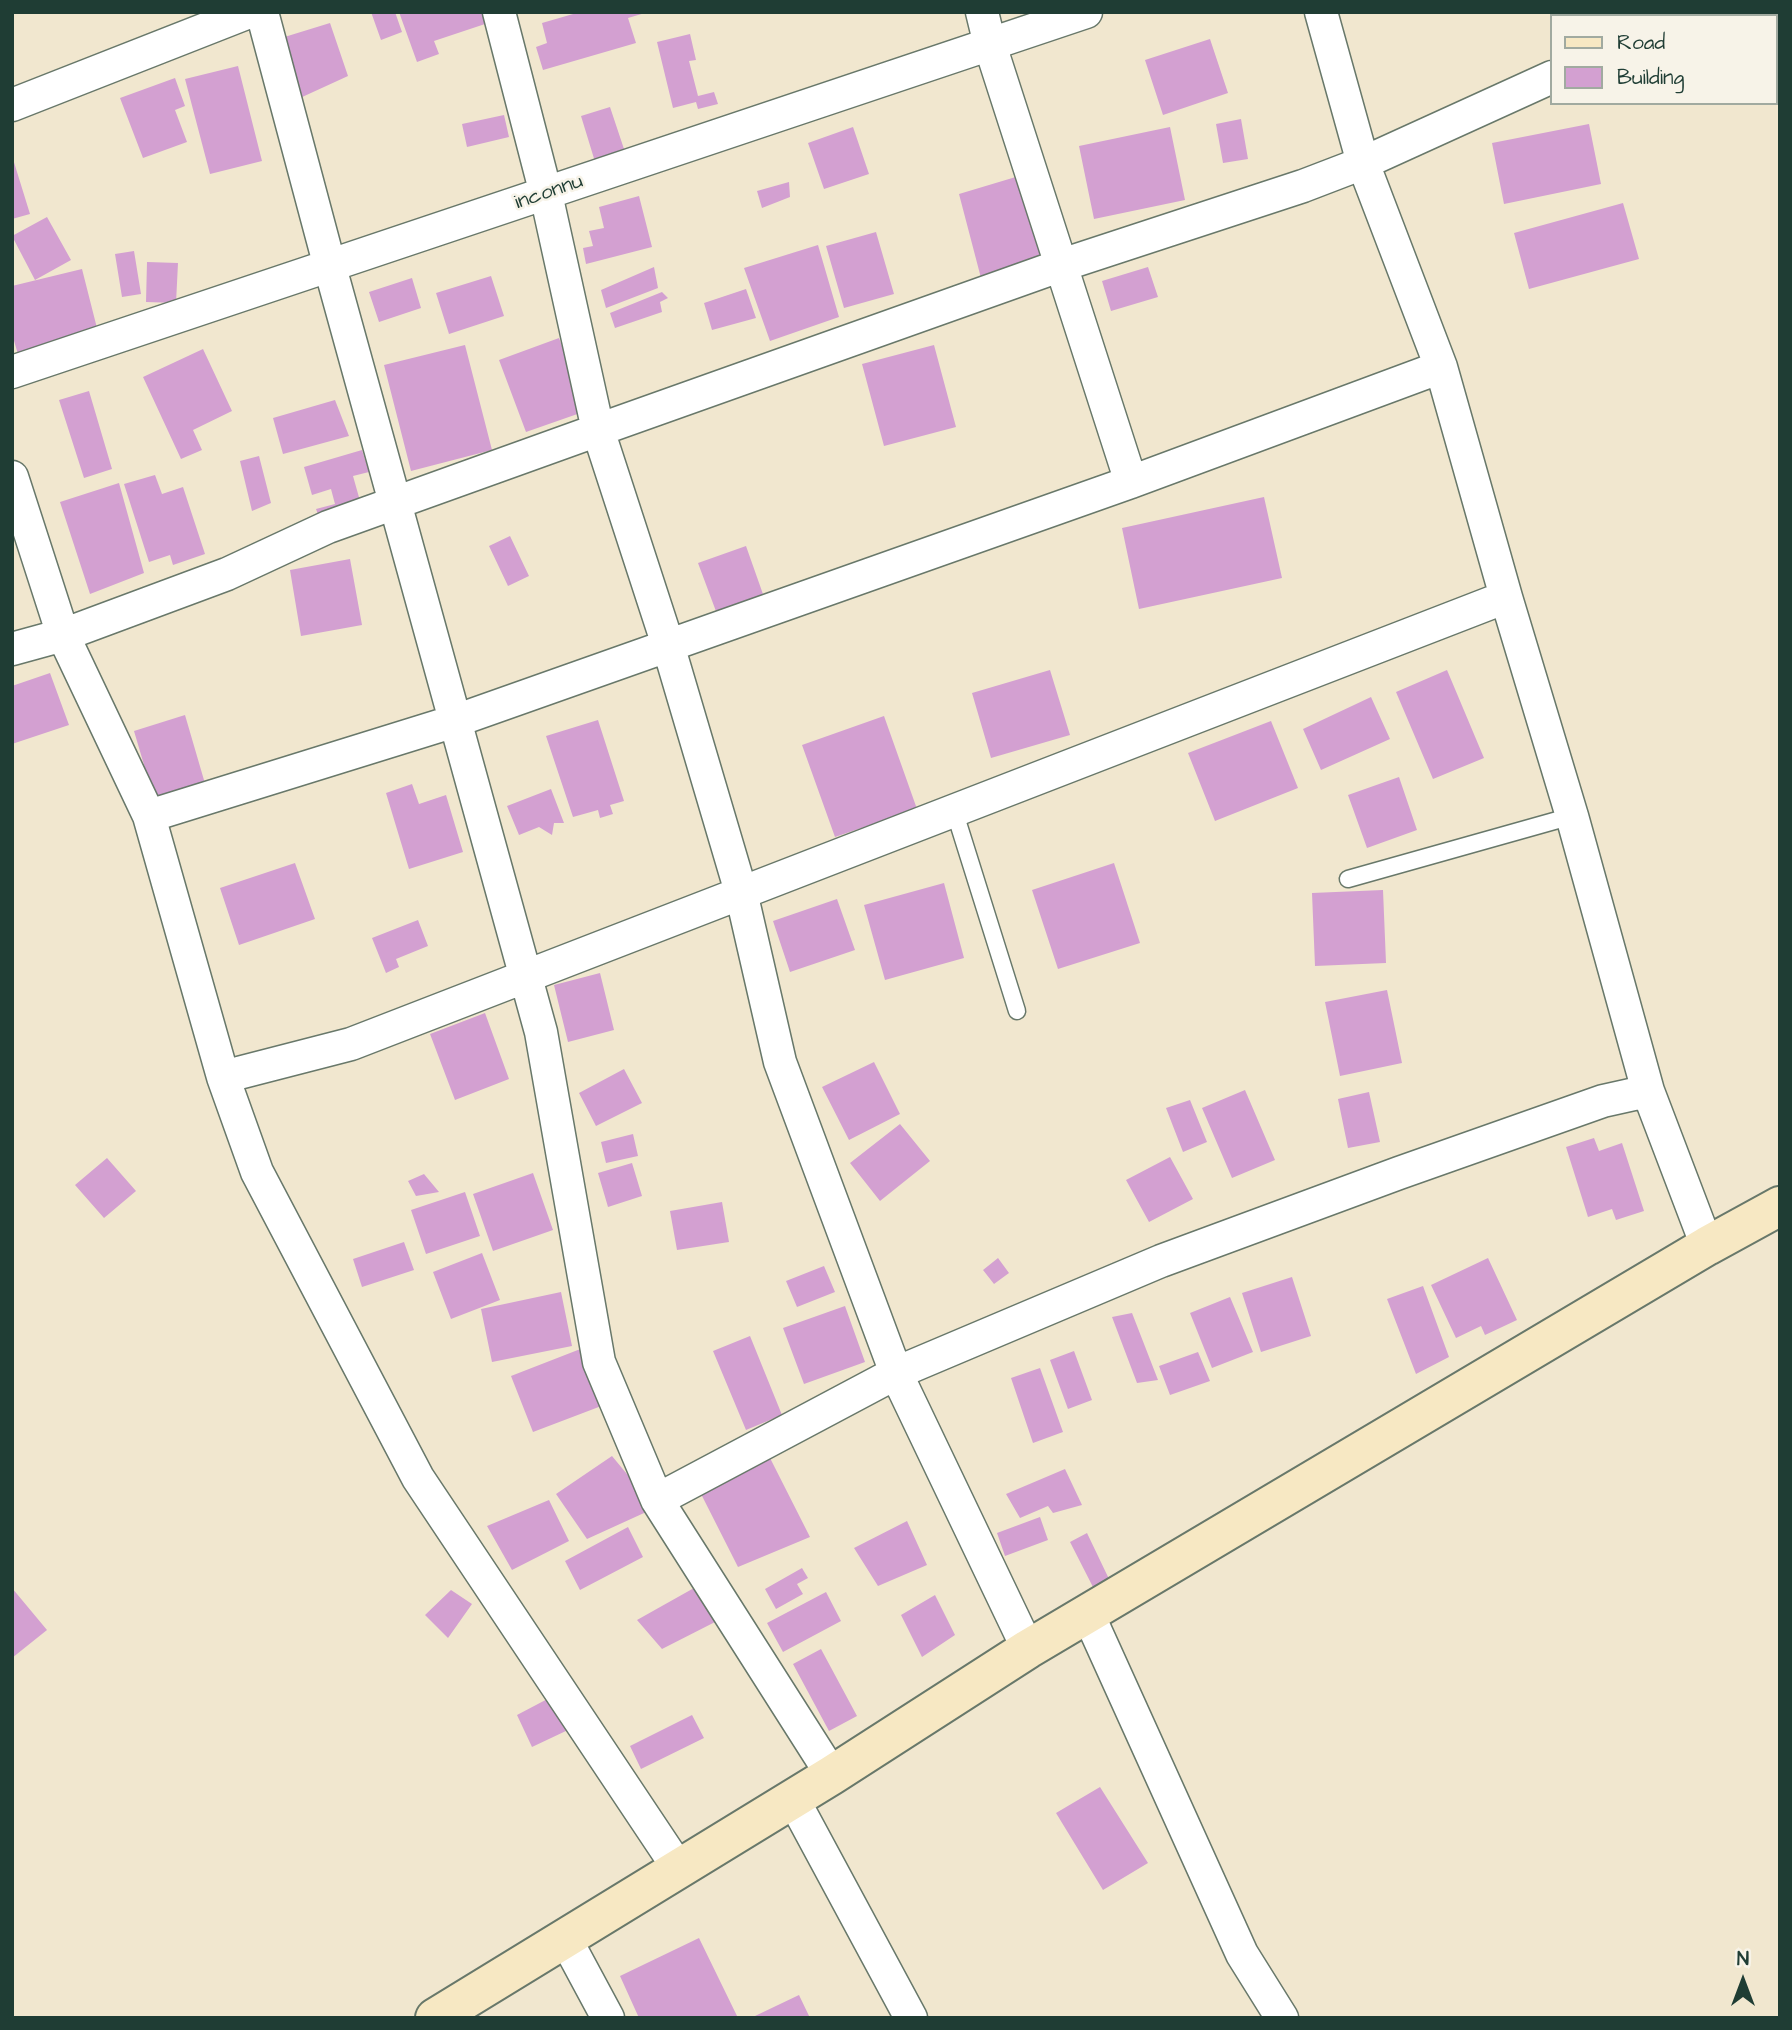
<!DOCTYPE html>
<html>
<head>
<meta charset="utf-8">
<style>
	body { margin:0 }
	#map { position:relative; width:1792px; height:2030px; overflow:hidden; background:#f1e7cf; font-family:"Architects Daughter",sans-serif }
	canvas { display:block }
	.frame { position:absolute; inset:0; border:14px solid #1f3d34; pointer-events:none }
	.legend { position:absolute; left:1550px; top:14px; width:228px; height:91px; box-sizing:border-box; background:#f7f3e8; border:2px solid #a1aaa0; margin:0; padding:9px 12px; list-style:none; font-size:21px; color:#1f3d34 }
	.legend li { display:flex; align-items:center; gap:14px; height:35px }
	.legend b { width:35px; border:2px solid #a1aaa0 }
	.north { position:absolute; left:1708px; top:1946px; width:70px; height:70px; -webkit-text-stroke:5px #f7f3e8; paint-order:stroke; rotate:0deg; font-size:19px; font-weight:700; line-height:28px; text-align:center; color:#1f3d34 }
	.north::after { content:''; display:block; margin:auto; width:24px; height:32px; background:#1f3d34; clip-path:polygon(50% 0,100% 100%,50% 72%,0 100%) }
</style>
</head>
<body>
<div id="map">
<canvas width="1792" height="2030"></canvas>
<div class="frame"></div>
<ul class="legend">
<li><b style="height:9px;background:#f7e8c3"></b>Road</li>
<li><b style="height:19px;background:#d3a0d1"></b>Building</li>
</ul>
<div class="north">N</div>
</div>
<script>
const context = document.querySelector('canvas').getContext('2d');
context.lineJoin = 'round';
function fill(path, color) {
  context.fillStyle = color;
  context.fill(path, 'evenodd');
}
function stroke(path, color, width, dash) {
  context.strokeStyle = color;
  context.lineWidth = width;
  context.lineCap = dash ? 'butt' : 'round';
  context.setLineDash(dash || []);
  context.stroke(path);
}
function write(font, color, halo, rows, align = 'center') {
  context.font = font + ' "Architects Daughter",sans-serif';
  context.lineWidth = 5;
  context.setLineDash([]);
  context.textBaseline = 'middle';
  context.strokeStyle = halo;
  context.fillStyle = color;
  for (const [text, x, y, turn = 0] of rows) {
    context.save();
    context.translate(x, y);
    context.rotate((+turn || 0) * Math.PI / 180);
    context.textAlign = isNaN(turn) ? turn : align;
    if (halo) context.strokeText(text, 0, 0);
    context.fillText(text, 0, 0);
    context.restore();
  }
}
const building = new Path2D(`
	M371,12h24l7,20 -21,8z
	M399,12h85l4,11 -54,18 5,13 -22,8z
	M580,12l65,1 -17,5 8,25 -93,27 -7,-23 11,-4 -5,-20z
	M1609,12h40l-2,4h-31z
	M330,23l18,53 -48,22 -22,-59z
	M690,34l6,26 -7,1 9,35 16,-4 4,12 -20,5 -2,-7 -23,6 -16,-66z
	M1210,39l18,54 -65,22 -18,-55z
	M238,66l24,95 -52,13 -25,-95z
	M175,78l10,28 -10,4 12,32 -44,16 -23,-60z
	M610,107l16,48 -30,10 -15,-49z
	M504,115l5,22 -42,10 -5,-23z
	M1241,119l7,40 -25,4 -7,-39z
	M1589,124l12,60 -97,20 -12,-61z
	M853,127l16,47 -45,15 -16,-46z
	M1170,127l15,73 -91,19 -15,-73z
	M13,159l17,55 -18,5v-59z
	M1019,176l22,80 -60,22 -22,-84z
	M789,182l1,15 -28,11 -5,-17z
	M639,196l13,51 -66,17 -3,-16 10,-2 -4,-15 15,-3 -5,-21z
	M1623,203l16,56 -110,30 -15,-56z
	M47,217l24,43 -36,20 -23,-44z
	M876,232l18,62 -50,14 -18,-62z
	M818,245l21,72 -69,24 -26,-73z
	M134,251l7,43 -19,3 -7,-43z
	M147,262l31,1 -2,40 -30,-1z
	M654,267l4,21 -52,20 -5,-18z
	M1148,267l10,30 -47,14 -9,-30z
	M82,269l17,67 -79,25 -8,-27v-48z
	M491,276l13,40 -55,18 -13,-41z
	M412,278l9,30 -42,14 -10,-30z
	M746,289l10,29 -44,12 -8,-27z
	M662,292l6,6 -8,4 2,10 -47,16 -5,-15z
	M559,338l27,73 -60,21 -27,-72z
	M465,345l27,105 -81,21 -27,-106z
	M934,345l22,82 -72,19 -22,-82z
	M203,349l29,62 -39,19 9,20 -21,9 -38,-82z
	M89,391l23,78 -28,9 -25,-78z
	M335,400l14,36 -66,18 -10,-36z
	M362,450l7,22 -16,4 9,32 -42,12 -4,-11 19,-5 -4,-15 -19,6 -8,-28z
	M259,456l12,47 -19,8 -12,-50z
	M155,475l7,19 21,-7 22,67 -32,11 -3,-10 -21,7 -25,-78z
	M119,483l25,90 -54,21 -30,-92z
	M1264,497l18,81 -143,31 -17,-81z
	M510,536l19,40 -21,10 -19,-40z
	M746,546l18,51 -47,17 -19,-51z
	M350,559l12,66 -61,11 -11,-66z
	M1050,670l20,65 -79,23 -19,-65z
	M1447,670l37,88 -51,21 -37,-87z
	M50,673l19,52 -57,19v-58z
	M1371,697l19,42 -69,31 -18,-41z
	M185,715l21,72 -51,15 -21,-71z
	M884,716l33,93 -82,28 -33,-92z
	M598,720l26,81 -14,4 3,9 -13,4 -2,-8 -25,7 -27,-81z
	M1271,721l27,67 -83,33 -27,-68z
	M1399,777l18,53 -50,18 -19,-53z
	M412,784l7,20 27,-9 17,57 -54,17 -23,-76z
	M551,789l13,34h-10l-2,12 -13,-8 -20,8 -12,-29z
	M295,863l20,56 -76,26 -19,-57z
	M1114,863l26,80 -82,26 -26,-79z
	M944,883l20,75 -79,22 -21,-75z
	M1383,890l3,73 -71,3 -3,-73z
	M837,899l18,51 -65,22 -17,-51z
	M418,920l10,26 -32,13 3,8 -13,6 -14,-35z
	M600,973l14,57 -46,12 -14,-57z
	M1387,990l15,73 -62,13 -15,-74z
	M485,1013l24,66 -54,21 -25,-66z
	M874,1062l26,52 -51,26 -27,-53z
	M624,1069l18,34 -46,23 -17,-33z
	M1245,1090l30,70 -43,18 -30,-70z
	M1369,1092l11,50 -32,6 -10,-49z
	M1190,1100l17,42 -24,10 -17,-44z
	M900,1124l30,37 -50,40 -30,-38z
	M633,1134l5,22 -32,7 -5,-21z
	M1594,1138l5,13 23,-8 22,68 -28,9 -4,-11 -24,8 -22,-70z
	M1170,1157l23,42 -44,23 -23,-42z
	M107,1158l29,33 -32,27 -29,-33z
	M632,1163l10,33 -34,11 -10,-34z
	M533,1173l20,57 -60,21 -20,-57z
	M424,1174l15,18 -23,4 -8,-15z
	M465,1192l15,44 -54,18 -15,-44z
	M722,1202l7,40 -52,8 -7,-39z
	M404,1242l10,28 -52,17 -9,-28z
	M482,1253l18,47 -49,19 -18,-47z
	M998,1258l11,15 -15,11 -11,-14z
	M1488,1258l29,62 -32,15 -4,-9 -25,12 -25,-53z
	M824,1266l11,26 -38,15 -11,-26z
	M1292,1277l19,59 -50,16 -19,-59z
	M1423,1286l26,71 -33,17 -29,-75z
	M561,1292l11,54 -80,16 -11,-53z
	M1230,1297l23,55 -41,16 -22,-55z
	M845,1306l20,56 -61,22 -21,-56z
	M1132,1313l26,67 -21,3 -25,-66z
	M750,1336l32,79 -36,15 -33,-79z
	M583,1348l21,57 -71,27 -22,-56z
	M1074,1351l18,49 -24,9 -18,-49z
	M1198,1352l12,29 -40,14 -11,-29z
	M1040,1368l23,64 -30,11 -22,-65z
	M612,1456l43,52 -68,31 -31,-45z
	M770,1458l40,79 -72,30 -40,-79z
	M1065,1469l17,36 -29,8 -5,-7 -28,12 -14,-24z
	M549,1500l20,41 -57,29 -25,-44z
	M1040,1517l8,23 -43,16 -8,-23z
	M907,1521l20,44 -49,21 -24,-38z
	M628,1527l15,30 -63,33 -15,-29z
	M1087,1533l22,46 -15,10 -24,-47z
	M802,1568l6,10 -11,6 6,10 -27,15 -11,-20z
	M12,1588l35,42 -35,28z
	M694,1588l23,33 -55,28 -25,-29z
	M451,1590l21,14 -24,34 -23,-23z
	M826,1592l15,29 -58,31 -16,-29z
	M935,1595l20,40 -33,22 -21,-42z
	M821,1649l36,67 -28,15 -36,-67z
	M555,1695l13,35 -36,17 -15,-32z
	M692,1715l12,23 -63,31 -11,-23z
	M1100,1787l48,76 -45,27 -47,-77z
	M699,1938l39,80h-99l-19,-42z
	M799,1995l11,23h-54l-1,-2z`);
const lane = new Path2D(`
	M954,810l63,201
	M1348,879l224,-63`);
const street = new Path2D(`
	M262,12l68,255 211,765 58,330 58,138 175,275
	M499,12l47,182 52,236 70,215 73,247 39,170 116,311 132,276
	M982,12l8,33 141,437
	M1321,12l42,151 78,204 65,230 66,219 76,275 59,155
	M1725,16l13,-4
	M12,105l237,-93
	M12,372l1074,-360
	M12,477l51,158 86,181 74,261 34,95 161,306 261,391
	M12,649l51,-14 164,-61 101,-47 270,-97 464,-165 241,-79 60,-23 189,-86
	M149,816l306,-95 676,-239 310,-115
	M223,1077l128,-33 1155,-447
	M657,1500l239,-127 265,-112 238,-88 204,-72 45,-10
	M1088,1614l154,340 40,64
	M793,1799l118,219
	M565,1938l43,80`);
const secondary = new Path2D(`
	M435,2018l397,-243 196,-126 679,-403 73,-40`);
const streetNames = [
	["inconnu",549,193,-19]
];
fill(building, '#d3a0d1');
stroke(lane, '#68786a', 19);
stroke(street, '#68786a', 35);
stroke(secondary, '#68786a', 42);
stroke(lane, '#fff', 16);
stroke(street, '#fff', 32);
stroke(secondary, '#f7e8c3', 38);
write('21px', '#1f3d34', '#f7f3e8', streetNames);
</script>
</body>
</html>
